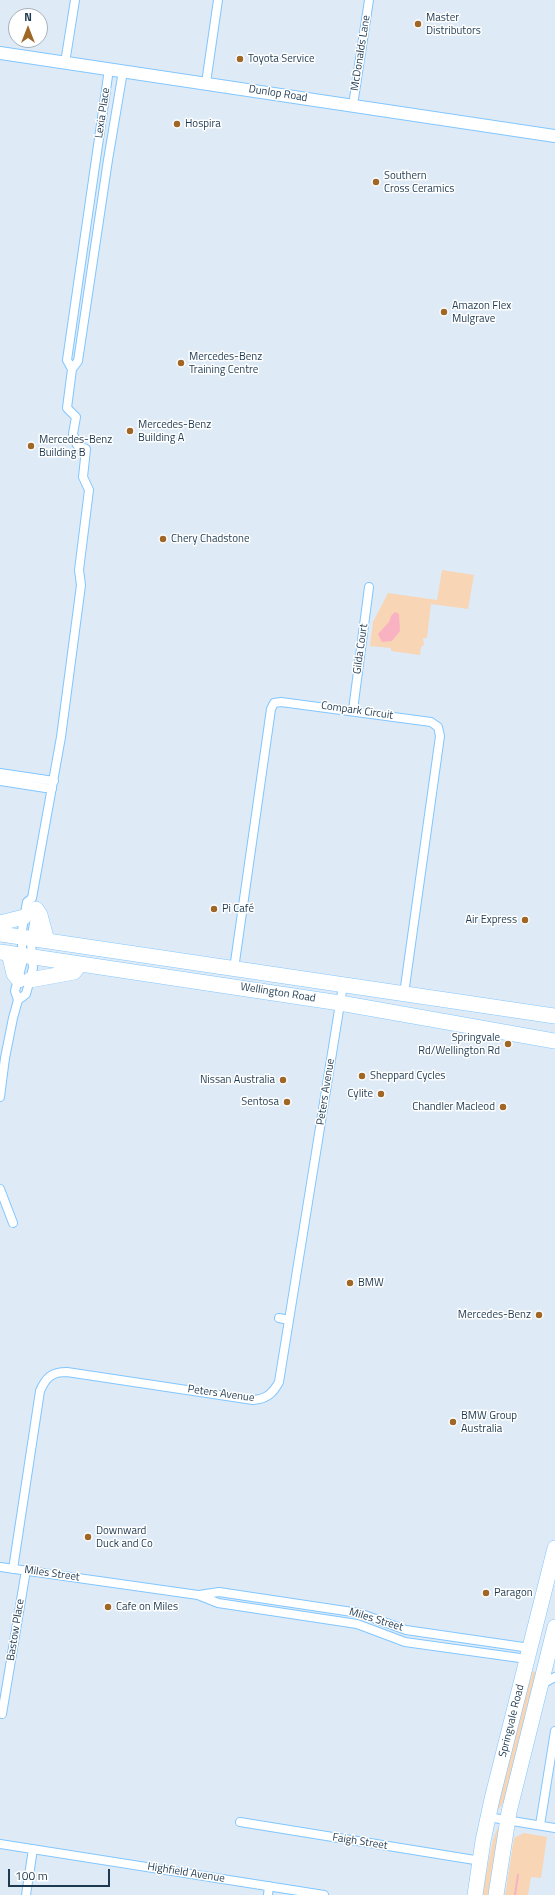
<!DOCTYPE html>
<html>
<head>
<meta charset="utf-8">
<style>
	body { margin:0 }
	#map { position:relative; width:555px; height:1895px; overflow:hidden; background:#deebf7; font-family:"Titillium Web",sans-serif }
	canvas { display:block }
	.north { position:absolute; left:8px; top:8px; width:40px; height:40px; box-sizing:border-box; background:#fff; border:1px solid #a5b0b9; border-radius:50%; rotate:0deg; font-size:11px; font-weight:700; line-height:16px; text-align:center; color:#1e3a51 }
	.north::after { content:''; display:block; margin:auto; width:14px; height:18px; background:#a06625; clip-path:polygon(50% 0,100% 100%,50% 72%,0 100%) }
	.scale { position:absolute; left:8px; top:1869px; width:102px; height:18px; box-sizing:border-box; border:2px solid #1e3a51; border-top:0; padding-left:5px; font-size:12px; line-height:14px; white-space:nowrap; color:#1e3a51; -webkit-text-stroke:3px #fff; paint-order:stroke }
</style>
</head>
<body>
<div id="map">
<canvas width="555" height="1895"></canvas>
<div class="north">N</div>
<div class="scale">100 m</div>
</div>
<script>
const context = document.querySelector('canvas').getContext('2d');
context.lineJoin = 'round';
function fill(path, color) {
  context.fillStyle = color;
  context.fill(path, 'evenodd');
}
function stroke(path, color, width, dash) {
  context.strokeStyle = color;
  context.lineWidth = width;
  context.lineCap = dash ? 'butt' : 'round';
  context.setLineDash(dash || []);
  context.stroke(path);
}
function write(font, color, halo, rows, align = 'center') {
  context.font = font + ' "Titillium Web",sans-serif';
  context.lineWidth = 3;
  context.setLineDash([]);
  context.textBaseline = 'middle';
  context.strokeStyle = halo;
  context.fillStyle = color;
  for (const [text, x, y, turn = 0] of rows) {
    context.save();
    context.translate(x, y);
    context.rotate((+turn || 0) * Math.PI / 180);
    context.textAlign = isNaN(turn) ? turn : align;
    if (halo) context.strokeText(text, 0, 0);
    context.fillText(text, 0, 0);
    context.restore();
  }
}
const green = new Path2D(`
	M442,570l32,5 -6,34 -37,-5 -4,34h-4l1,7 -3,2 -1,8 -29,-4v-3l-21,-2 3,-24 15,-29 49,7z
	M533,1671l4,2 -33,128 -7,11 -2,-1 23,-90z
	M499,1828l-9,67h-8l11,-55 4,-11z
	M524,1833l23,4 -6,41 -10,-1 -3,18h-23l9,-57z`);
const water = new Path2D(`
	M395,612l4,2 1,17 -8,10 -10,1 -4,-8 11,-12 2,-6z`);
const stream = new Path2D(`
	M515,1895l3,-20`);
const street = new Path2D(`
	M65,63l10,-63
	M206,83l12,-83
	M353,105l16,-105
	M72,369l-5,-9 42,-291
	M353,710l16,-123
	M0,773l54,8
	M0,781l52,8
	M234,969l37,-260 3,-6 7,-1 150,20 7,5 2,9 -36,258
	M18,1000l-3,-9 7,-27v-34l5,-28 5,-4 29,-161 20,-152 -2,-15 10,-80 -6,-13 3,-28 -9,-4 -4,-11 3,-17 -9,-9 5,-39 6,-8 30,-201 15,-89
	M0,1097l5,-39 8,-40 5,-18 8,-6 7,-26 -2,-26 5,-31
	M0,1189l13,34
	M279,1318l10,2
	M0,1567l198,28 20,8 139,21 48,18 122,17
	M13,1569l27,-178c6,-14 12,-19 27,-19l186,28c14,-1 20,-7 26,-18l64,-397
	M199,1595l20,-3 140,21 47,17 124,18
	M542,1684l13,-7
	M2,1714l24,-144
	M488,1817l67,11
	M240,1822l241,39
	M540,1825l15,-94
	M0,1844l324,51
	M26,1895l7,-46
	M268,1895l1,-9`);
const secondary = new Path2D(`
	M0,53l555,83`);
const highway = new Path2D(`
	M36,909l4,6 7,26
	M0,923l24,-6
	M0,934l555,82
	M0,952l340,51 215,38
	M9,953l5,21 5,6
	M30,980l44,-8 6,-8
	M475,1895l8,-54 9,-42 63,-251
	M496,1895l13,-83 46,-185`);
const markers = [
	[418,24,4,"#a06625"],
	[240,59,4,"#a06625"],
	[177,124,4,"#a06625"],
	[376,182,4,"#a06625"],
	[444,312,4,"#a06625"],
	[181,363,4,"#a06625"],
	[130,431,4,"#a06625"],
	[31,446,4,"#a06625"],
	[163,539,4,"#a06625"],
	[214,909,4,"#a06625"],
	[525,920,4,"#a06625"],
	[508,1044,4,"#a06625"],
	[362,1076,4,"#a06625"],
	[283,1080,4,"#a06625"],
	[381,1094,4,"#a06625"],
	[287,1102,4,"#a06625"],
	[503,1107,4,"#a06625"],
	[350,1283,4,"#a06625"],
	[539,1315,4,"#a06625"],
	[453,1422,4,"#a06625"],
	[88,1537,4,"#a06625"],
	[486,1593,4,"#a06625"],
	[108,1607,4,"#a06625"]
];
const poiNames = [
	["Master",426,18],
	["Distributors",426,31],
	["Toyota Service",248,59],
	["Hospira",185,124],
	["Southern",384,176],
	["Cross Ceramics",384,189],
	["Amazon Flex",452,306],
	["Mulgrave",452,319],
	["Mercedes-Benz",189,357],
	["Training Centre",189,370],
	["Mercedes-Benz",138,425],
	["Building A",138,438],
	["Mercedes-Benz",39,440],
	["Building B",39,453],
	["Chery Chadstone",171,539],
	["Pi Café",222,909],
	["Air Express",517,920,"right"],
	["Springvale",500,1038,"right"],
	["Rd/Wellington Rd",500,1051,"right"],
	["Sheppard Cycles",370,1076],
	["Nissan Australia",275,1080,"right"],
	["Cylite",373,1094,"right"],
	["Sentosa",279,1102,"right"],
	["Chandler Macleod",495,1107,"right"],
	["BMW",358,1283],
	["Mercedes-Benz",531,1315,"right"],
	["BMW Group",461,1416],
	["Australia",461,1429],
	["Downward",96,1531],
	["Duck and Co",96,1544],
	["Paragon",494,1593],
	["Cafe on Miles",116,1607]
];
const streetNames = [
	["McDonalds Lane",361,53,-81],
	["Dunlop Road",278,94,9],
	["Lexia Place",103,113,-82],
	["Gilda Court",361,649,-82],
	["Compark Circuit",357,711,8],
	["Wellington Road",278,993,9],
	["Peters Avenue",326,1092,-81],
	["Peters Avenue",221,1394,8],
	["Miles Street",52,1574,8],
	["Miles Street",376,1620,17],
	["Bastow Place",16,1630,-81],
	["Springvale Road",512,1721,-76],
	["Faigh Street",360,1842,9],
	["Highfield Avenue",186,1873,9]
];
fill(green, '#f7d5b5');
fill(water, '#f9b2c2');
stroke(stream, '#f9b2c2', 2);
stroke(street, '#81c6ff', 10);
stroke(secondary, '#81c6ff', 14);
stroke(highway, '#81c6ff', 16);
stroke(street, '#fff', 8);
stroke(secondary, '#fff', 12);
stroke(highway, '#fff', 15);
for (const [x, y, r, color] of markers) {
  const dot = new Path2D();
  dot.arc(x, y, r, 0, 2 * Math.PI);
  context.fillStyle = color;
  context.fill(dot);
  stroke(dot, '#fff', 1.5);
}
write('11px', '#1e3a51', '#fff', poiNames, 'left');
write('11px', '#1e3a51', '#fff', streetNames);
</script>
</body>
</html>
